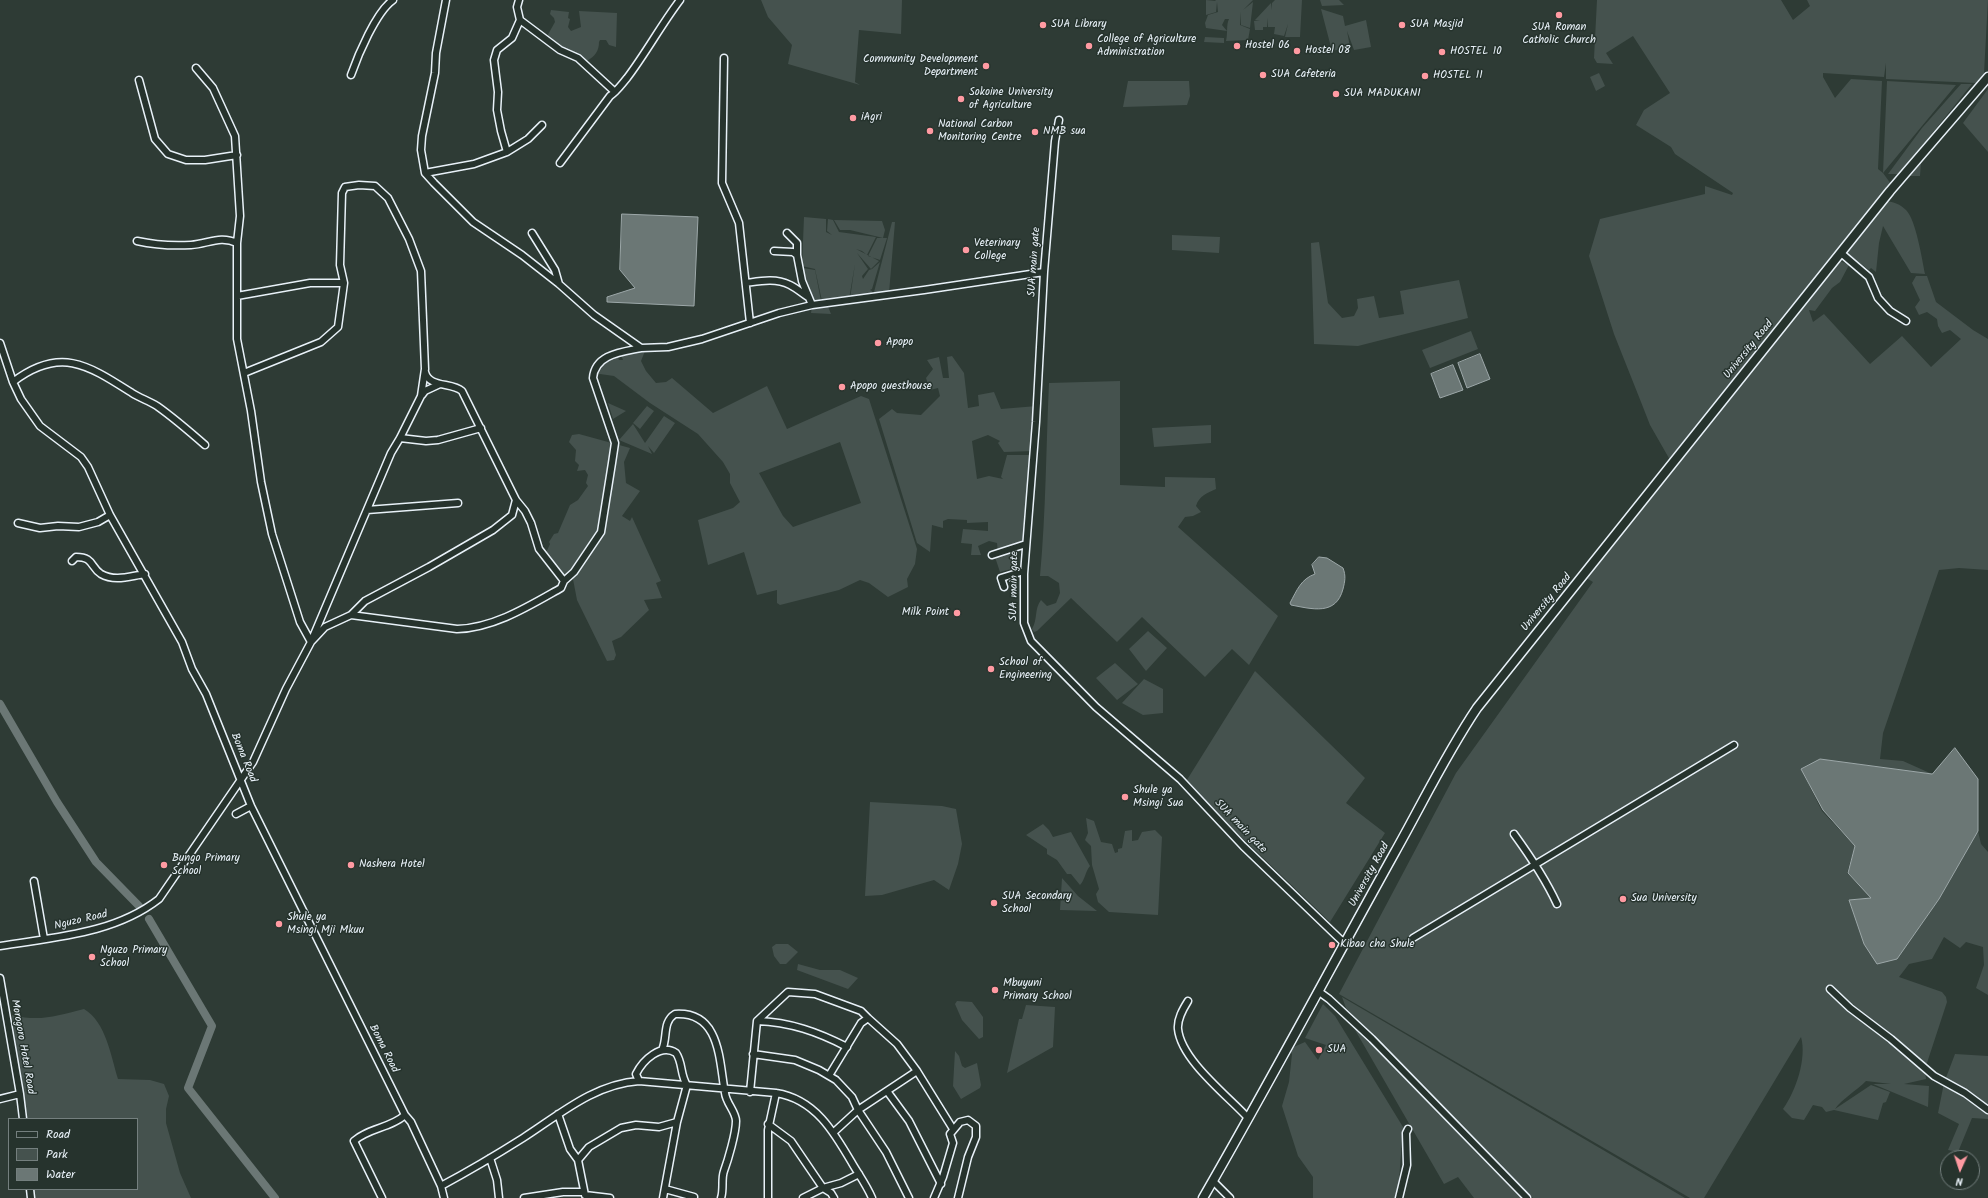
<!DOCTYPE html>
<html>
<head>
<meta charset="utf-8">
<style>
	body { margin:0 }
	#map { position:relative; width:1988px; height:1198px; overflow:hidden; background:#2e3b35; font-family:Kalam,sans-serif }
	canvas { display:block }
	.legend { position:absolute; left:8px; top:1118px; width:130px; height:72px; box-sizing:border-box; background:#26332d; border:1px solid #747f7e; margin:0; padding:5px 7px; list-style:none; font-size:12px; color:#e8f1f8 }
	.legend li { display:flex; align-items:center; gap:8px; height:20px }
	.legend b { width:20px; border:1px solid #747f7e }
	.north { position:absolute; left:1940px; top:1150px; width:40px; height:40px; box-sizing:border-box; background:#26332d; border:1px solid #747f7e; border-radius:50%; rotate:183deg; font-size:11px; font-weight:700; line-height:16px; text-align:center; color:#e8f1f8 }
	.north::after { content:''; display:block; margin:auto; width:14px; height:18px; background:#ff9aa2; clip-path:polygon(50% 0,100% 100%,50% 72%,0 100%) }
</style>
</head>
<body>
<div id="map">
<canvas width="1988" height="1198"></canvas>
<ul class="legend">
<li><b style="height:5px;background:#26332d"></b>Road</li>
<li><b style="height:11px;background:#45524e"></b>Park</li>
<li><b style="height:11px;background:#6b7775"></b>Water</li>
</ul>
<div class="north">N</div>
</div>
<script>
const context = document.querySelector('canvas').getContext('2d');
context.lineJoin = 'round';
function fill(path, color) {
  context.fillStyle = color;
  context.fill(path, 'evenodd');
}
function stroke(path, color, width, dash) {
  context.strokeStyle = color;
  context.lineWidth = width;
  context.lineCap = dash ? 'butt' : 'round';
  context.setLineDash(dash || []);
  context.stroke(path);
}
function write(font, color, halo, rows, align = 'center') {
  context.font = font + ' Kalam,sans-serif';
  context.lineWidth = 3;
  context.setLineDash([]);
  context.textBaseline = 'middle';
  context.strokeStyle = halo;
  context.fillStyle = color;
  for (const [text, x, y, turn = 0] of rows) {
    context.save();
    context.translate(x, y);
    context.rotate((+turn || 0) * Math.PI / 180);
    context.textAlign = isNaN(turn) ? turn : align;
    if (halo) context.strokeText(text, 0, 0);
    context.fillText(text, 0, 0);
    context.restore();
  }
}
const green = new Path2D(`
	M761,0h141l-1,34 -42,-4 -4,52 5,3 -72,-21 4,-19 -24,-28z
	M1206,0l10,1 -1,-1h38l-10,10 10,-8 -3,26 -9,-3v-13l-1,13 10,4 -2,11 -22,1c2,-8 0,-16 3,-22h-4l-3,6 5,6 -21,-3 -1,-5 3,-8 10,-3 -1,-10 -1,10 -10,3z
	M1275,0h27l-2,37h-15l3,-13 -4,12 -10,-2 1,-7h-7l-1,-9v9h-4v3h-8l-1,-9 6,-1h-5l16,-17v7l1,-7z
	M1320,0h19l5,5 -22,1z
	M1597,0h184l12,20 17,-14 -3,-6h181l-4,73 -7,10 -91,-4v-16l-2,14 -61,-4v4l12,21 16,-19 31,2 -4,88 5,4 4,-92 69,4 -73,88 8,11 -57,83 6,-6 9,4 -9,17 -8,6 -17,23 -6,-1 4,12 11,-8 46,50 32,-28 29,31 30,-28 -11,-9 -8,3 -4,-7 -1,-7 -10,-7 -8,3 -4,-8 5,-7 -8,-17 4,-7h11l9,26 37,28 15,9v231l-29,-2 -20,2 -56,163 -3,26 23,2 29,13 -112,-15 -19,10 21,42 33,35 -8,27 25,25 -23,2 15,44 33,15 42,-60 39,-68 3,13 7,8v143l-12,-7 8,-23 -1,-18 -17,-5 -6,6 -16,-11 -12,22 -23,5 -10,13 43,15 4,5 1,5 -22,67 1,10 -22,5 25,2 -1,21 -55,-23h18l-25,-3c-10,10 -24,18 -31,28l36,-24 19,7 -4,10 -3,1 -5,17 -44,-10 -8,2 -4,-5 -9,-2 -9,15 -12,-2 -9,-9c13,-18 24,-51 18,-72l-97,161h-14l-351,-204 117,-221 137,-191 -10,-6 87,-116 -20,-35 -9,-23 -27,-68 -25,-78 11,-37 105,-25v-8l27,9 1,-2 -58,-39 -4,-7 -35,-22 8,-15 26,-17 -37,-57 -27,17 7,11 -16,-1 -3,-5z
	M1321,9l22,7 2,10 21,-6 5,27 -17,3 -7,-19 3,16 -18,4z
	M551,10l18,2 -1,6 2,1 -2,8 3,4 10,-4 -2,-16 38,2 -1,34 -7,-2 -3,-5h-6l-1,2c0,9 -4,14 -12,19l-1,5 -40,-28 9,-16 -1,-4 -4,-4z
	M1205,37l19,1v5l-20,-1z
	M1599,73l6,13 -9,5 -6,-14z
	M1128,81h61l1,15 -3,9 -64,2z
	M1961,84h11l-73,90h-11l34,-46z
	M1988,89v63l-25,-29z
	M1921,162l-1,14h-12z
	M1886,201c8,1 14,3 20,9 10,10 16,49 19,64l-14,-1 -28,-47 -4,17 -3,29 -5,-4 -2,2 -23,-18z
	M804,217l22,2v13l6,3 -5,-4 1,-12 5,1 6,12 37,5 -9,18 -5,-4 -6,-2 23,12 -8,8 -14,-16 11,16 -6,7 1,3 6,-9 3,-1 8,-7 -8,27 -2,1 2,1 -1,6 -21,2 5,-35 -6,35 -27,2 -7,-32 -13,-3z
	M834,220l48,1 3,9 -2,8 -33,-8h-10z
	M892,222h3l-6,71 -16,3z
	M1172,235l48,2 -1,16 -47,-3z
	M877,238h10l-7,22 -12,-4z
	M1319,242l9,61 14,15 12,-2 4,-8 -1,-9 17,-3 5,22 25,-4 -4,-23 59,-11 9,38 -110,28 -44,-2 -3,-101z
	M803,268l12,2 6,31 -8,1z
	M827,304l4,10 -20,-1 1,-7z
	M1471,331l7,18 -48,19 -8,-18z
	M641,348l4,3 -4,10 5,10 10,12 10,-1 6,-4 41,35 54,-27 20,43 74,-33 8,3 48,150 -2,15 -8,15 1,8 -20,10 -19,-14 -9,-3 -21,10 -59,15 -3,-2v-13l-20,5 -13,-43 -36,13 -10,-45 35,-12 7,-6 -10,-19v-9l-7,-12 -25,-28 -48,-31 -36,-27 -21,-3 1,-4 22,-16 3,7h4l-3,-8zM840,442l21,61 -68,24 -10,-11 -24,-43z
	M952,356l12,17 4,35 11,-2 -1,-11 16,-3 7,17 36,-3 -3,45 -30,1 -6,-9 2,-2 -12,-6 -16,6 5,38 12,-3 14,3 -2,-2 6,-22h23l-5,87 -16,7 6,19 -15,4 -6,-18 4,-1 -1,-10 -8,-2 -11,5 3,9h-10l1,-11 -11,-1 2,-14 25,2v-9l-21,1v-3l-19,-1 -5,2v7l-11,-3 -2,27 -13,-9 -38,-124 13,-10 5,4 24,2 19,-19 -2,-8 -8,2 -4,-12 7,-9 -6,-9 12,-3 4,21h6l-2,-21z
	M1120,381v104l45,2v-10l50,1 1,11c-9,4 -17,7 -20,17l5,6 -8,4 -8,1 -7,10 100,89 -29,49 -17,-16 -27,28 -63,-60 -25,25 -46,-44 -34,33 -3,1 -2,-3c6,-10 2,-20 9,-29l6,6 9,-3 4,-10 -1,-10 -11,-7h-8c6,-64 6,-129 9,-193z
	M608,403l18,8 -13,8z
	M647,406l7,5 -14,18 -7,-6z
	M664,416l11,7 -21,30 -6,-7 4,8 -33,-14 14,-16 12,19z
	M1211,425v18l-57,4 -2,-19z
	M579,434l51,14 -6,14 2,21 14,8 -18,25 8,5 2,-4 29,64 -5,2 6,15 -18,2 5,10 -28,27 -9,4 4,14 -2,5 -7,1 -30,-61 -5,-26 -8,7 -19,-26 5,-11 -1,-2 5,-8 4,-1 12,-28 8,-5 10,-14 -2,-3 2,-8 -3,-5 -8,1 2,-6 -4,-4 1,-11 -7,-8 3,-7z
	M1148,631l19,17 -21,23 -17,-22z
	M1115,663l23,21 -21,16 -21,-22z
	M1255,671l110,107 -19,25 39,30 -55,89 -145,-139z
	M1144,679l19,10v24l-20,2 -21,-12z
	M870,802l72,4 14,3 6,35 -4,20 -9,26 -15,-10 -52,15 -17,1z
	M1086,818l8,3 7,21 11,2 3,9 3,-1v-3l4,-1 3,-17 7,-1v11l6,-1 4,-8 13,-2 7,7 -4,78 -49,-3 -11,-10 -2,-8 3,-5 -7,-24 -1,-19 -6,-6 3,-7z
	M1043,824l6,6 4,7 18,-5 19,34c-5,6 -5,14 -10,19l-9,-11h-4l-10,-14 -10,-6v-5l-21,-14z
	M1062,878l16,18 19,15 -37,-1z
	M776,944h12l10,8 -12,12h-6l-6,-8 -2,-9z
	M798,964l22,6h20l18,8 -10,11 -51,-19z
	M1342,997l343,201h-152l-187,-190z
	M957,1001l15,1 11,15v20l-4,2 -17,-19 -7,-16z
	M1323,1004l12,12 68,111 -4,54 -4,17h-82v-21l-15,-21 -16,-50 7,-24 3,-28 -3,-5 16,-7 13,18 8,-15 -21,-7z
	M1026,1005l29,2 -2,40 -46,26 12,-54h3z
	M84,1009c22,13 27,47 34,70l32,1 14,4 5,12 -3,13v14l14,50 11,25h-158l-1,-9h105v-70h-113l-12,-104c28,7 44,1 72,-6z
	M1351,1023l170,175h-47l-16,-21 -14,7z
	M955,1051l4,5 3,10 3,2 12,-5 4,22 -1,3 -19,11 -8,-13z
	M1955,1054l33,2v63l-16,-1 -14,34 -10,-2 11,-26 -21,-11 6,-30z`);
const water = new Path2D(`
	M622,214l76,3 -4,89 -87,-4v-5l28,-9 -15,-18z
	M1480,354l10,25 -23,9 -9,-25z
	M1453,365l10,25 -23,8 -9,-24z
	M1319,557l8,1 16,10c3,8 2,13 0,21 -7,27 -31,20 -52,16l-1,-2c7,-13 11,-24 25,-29l-3,-9z
	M1955,748l23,31v52l-39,68 -42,60 -20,5 -13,-20 -15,-44 22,-2 -23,-25 7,-27 -32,-36 -22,-41 19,-10 112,15z`);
const river = new Path2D(`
	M0,704l57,98 39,60 43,44
	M149,919l63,107 -24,62 87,110`);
const minor = new Path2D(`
	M519,0l-2,7 3,13 -8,18 -15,12 -3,10 4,32 -1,18 4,21 6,21 -33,12 -49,9 9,10 39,39 49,33 37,29 35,31 47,33 27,-1 34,-8 77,-26 33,-8 112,-15 120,-18
	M520,20l40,30 18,8 37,34
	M724,58l-2,125 17,40 11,100
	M196,68l17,20 22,48 5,80 -3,27v96l14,72 10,71 11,52 28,88 11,20
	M351,75c7,-20 25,-63 42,-75
	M139,80l16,59 13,15 18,6h19l32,-5
	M1059,120l-4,21 -11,131 -8,150 -12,152v49l7,18 65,66 84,72 63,67 101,97
	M507,152l21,-13 14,-14
	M560,163l50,-67c7,-5 11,-11 17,-18 19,-25 34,-53 53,-78
	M425,173l-4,-23 1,-14 13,-63 1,-20 10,-53
	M532,233l23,37 4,14
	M787,233l10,10v12
	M137,241c18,4 36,5 54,4 17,-1 29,-10 46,-2
	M774,251l19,1 4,3 5,26 10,24
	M1841,253l28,24 9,21 12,13 16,10
	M746,283c15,-2 29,-5 44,2 6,3 12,8 18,12
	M237,296l73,-13h34
	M0,343l13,39 8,17 19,27 41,31 7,10 22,48 72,127 10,27 14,25 45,112 154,309 6,7 30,64 3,12
	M425,372c4,16 27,10 37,19l54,109 9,11 6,12 8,26 25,32
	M244,373l77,-31 17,-15 6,-44 -4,-18 2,-72 3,-6 14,-2 16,1 13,12 21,41 12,32 4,98 -4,27 -21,42 -9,15 -78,184
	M13,382c47,-36 75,-17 119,11 8,5 17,8 25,13 17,12 32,25 48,39
	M422,395l3,-4 15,-7
	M400,438l26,3 12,-1 43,-12
	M367,510l91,-7
	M18,523l22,5 18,-2 21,1 19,-5 12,-7
	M992,555l34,-11
	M72,561l4,-4c18,0 14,10 25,17 14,8 29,2 44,0
	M1004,587l-3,-9 23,-7
	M351,615l14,-14 64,-34 64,-37 19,-15 4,-15
	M236,814l15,-8
	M1514,834c16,22 31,44 43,70
	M34,881l10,58
	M1413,938l321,-193
	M0,946c55,-9 114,-12 159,-47l94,-137 33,-73 25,-47 14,-15 26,-12 106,14c37,-1 72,-23 104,-41l3,-7 10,-9 27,-40 11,-69 3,-20 -22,-65c2,-24 29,-26 48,-30
	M0,978l20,116 3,25
	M1830,989l20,19 41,31 43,37 31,17 23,17
	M1318,991l11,8 43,40 155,159
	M1188,1001c-5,8 -11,18 -10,28 3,31 50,67 70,89
	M757,1021c33,1 61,11 90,26
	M662,1050c6,-12 0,-28 13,-36 46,-3 44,47 50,79 1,10 11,19 11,28 0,12 -8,39 -12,50 -3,8 0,18 -3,27
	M753,1054l42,6 24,10 17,10 16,17 6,13 28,42 23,46
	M830,1074l31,-51 7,-5 29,26 20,27
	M639,1081l-3,-7c7,-14 25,-31 40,-21 7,10 4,22 11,32l-10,37 -14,76
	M887,1091l22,30 32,63
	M750,1092l7,-71 31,-29 27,2 46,17 7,7
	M0,1099l20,-5
	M558,1114l12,35 8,11 7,35
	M768,1124l23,17 32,47 8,5 3,5
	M834,1132l24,-22 59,-39 36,58
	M490,1158l7,22 2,18
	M578,1160l11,-13 32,-19 15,-3 23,2 18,-5
	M1213,1181l17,17
	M441,1186c28,-15 55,-31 82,-48 36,-23 71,-54 116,-57l137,12c39,6 58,39 76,70 7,12 15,23 20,35
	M30,1189l1,9
	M665,1189l29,8
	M585,1195l25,3
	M382,1198l-28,-57c14,-13 37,-13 51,-26
	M524,1198l39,-6h20
	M768,1198v-68l8,-37
	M803,1198l20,-10 18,-5 18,-9
	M934,1198l9,-21 10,-34 -3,-9 10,-12 8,-2 8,6v11l-8,20 -10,41
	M1399,1198l8,-33 -1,-32 2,-4`);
const major = new Path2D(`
	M1203,1198c66,-114 128,-231 192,-346 27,-48 51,-98 82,-144l413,-517 98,-114`);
const markers = [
	[1559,15,4,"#ff9aa2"],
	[1043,25,4,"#ff9aa2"],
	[1402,25,4,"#ff9aa2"],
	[1089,46,4,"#ff9aa2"],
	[1237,46,4,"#ff9aa2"],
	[1297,51,4,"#ff9aa2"],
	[1442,52,4,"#ff9aa2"],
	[986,66,4,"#ff9aa2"],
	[1263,75,4,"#ff9aa2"],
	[1425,76,4,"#ff9aa2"],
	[1336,94,4,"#ff9aa2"],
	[961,99,4,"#ff9aa2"],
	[853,118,4,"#ff9aa2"],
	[930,131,4,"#ff9aa2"],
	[1035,132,4,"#ff9aa2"],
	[966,250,4,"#ff9aa2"],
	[878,343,4,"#ff9aa2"],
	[842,387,4,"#ff9aa2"],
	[957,613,4,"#ff9aa2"],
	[991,669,4,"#ff9aa2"],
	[1125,797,4,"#ff9aa2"],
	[164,865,4,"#ff9aa2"],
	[351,865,4,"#ff9aa2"],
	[1623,899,4,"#ff9aa2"],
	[994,903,4,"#ff9aa2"],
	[279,924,4,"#ff9aa2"],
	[1332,945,4,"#ff9aa2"],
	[92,957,4,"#ff9aa2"],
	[995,990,4,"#ff9aa2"],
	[1319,1050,4,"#ff9aa2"]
];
const poiNames = [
	["SUA Library",1051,25],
	["SUA Masjid",1410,25],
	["SUA Roman",1559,28,"center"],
	["Catholic Church",1559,41,"center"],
	["College of Agriculture",1097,40],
	["Administration",1097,53],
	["Hostel 06",1245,46],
	["Hostel 08",1305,51],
	["HOSTEL 10",1450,52],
	["Community Development",978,60,"right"],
	["Department",978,73,"right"],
	["SUA Cafeteria",1271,75],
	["HOSTEL 11",1433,76],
	["Sokoine University",969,93],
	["of Agriculture",969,106],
	["SUA MADUKANI",1344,94],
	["iAgri",861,118],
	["National Carbon",938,125],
	["Monitoring Centre",938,138],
	["NMB sua",1043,132],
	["Veterinary",974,244],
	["College",974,257],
	["Apopo",886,343],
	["Apopo guesthouse",850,387],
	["Milk Point",949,613,"right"],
	["School of",999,663],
	["Engineering",999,676],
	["Shule ya",1133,791],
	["Msingi Sua",1133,804],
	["Bungo Primary",172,859],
	["School",172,872],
	["Nashera Hotel",359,865],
	["SUA Secondary",1002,897],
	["School",1002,910],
	["Sua University",1631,899],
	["Shule ya",287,918],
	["Msingi Mji Mkuu",287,931],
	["Kibao cha Shule",1340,945],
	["Nguzo Primary",100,951],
	["School",100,964],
	["Mbuyuni",1003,984],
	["Primary School",1003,997],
	["SUA",1327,1050]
];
const streetNames = [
	["SUA main gate",1035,262,-86],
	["University Road",1749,350,-51],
	["SUA main gate",1015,586,-89],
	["University Road",1547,603,-50],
	["Boma Road",243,758,68],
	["SUA main gate",1240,827,46],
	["University Road",1370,875,-61],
	["Nguzo Road",81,921,-13],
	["Morogoro Hotel Road",22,1047,80],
	["Boma Road",383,1049,63]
];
fill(green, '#45524e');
fill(water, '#6b7775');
stroke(water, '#9da8a9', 1);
stroke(river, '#6b7775', 8);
stroke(minor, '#e8f1f8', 9);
stroke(major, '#e8f1f8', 11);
stroke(minor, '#26332d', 6);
stroke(major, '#26332d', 8);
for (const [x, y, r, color] of markers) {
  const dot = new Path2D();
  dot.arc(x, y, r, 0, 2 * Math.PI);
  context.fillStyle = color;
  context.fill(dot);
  stroke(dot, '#26332d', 1.5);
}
write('11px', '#e8f1f8', '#26332d', poiNames, 'left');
write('11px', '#e8f1f8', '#26332d', streetNames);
</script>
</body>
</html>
